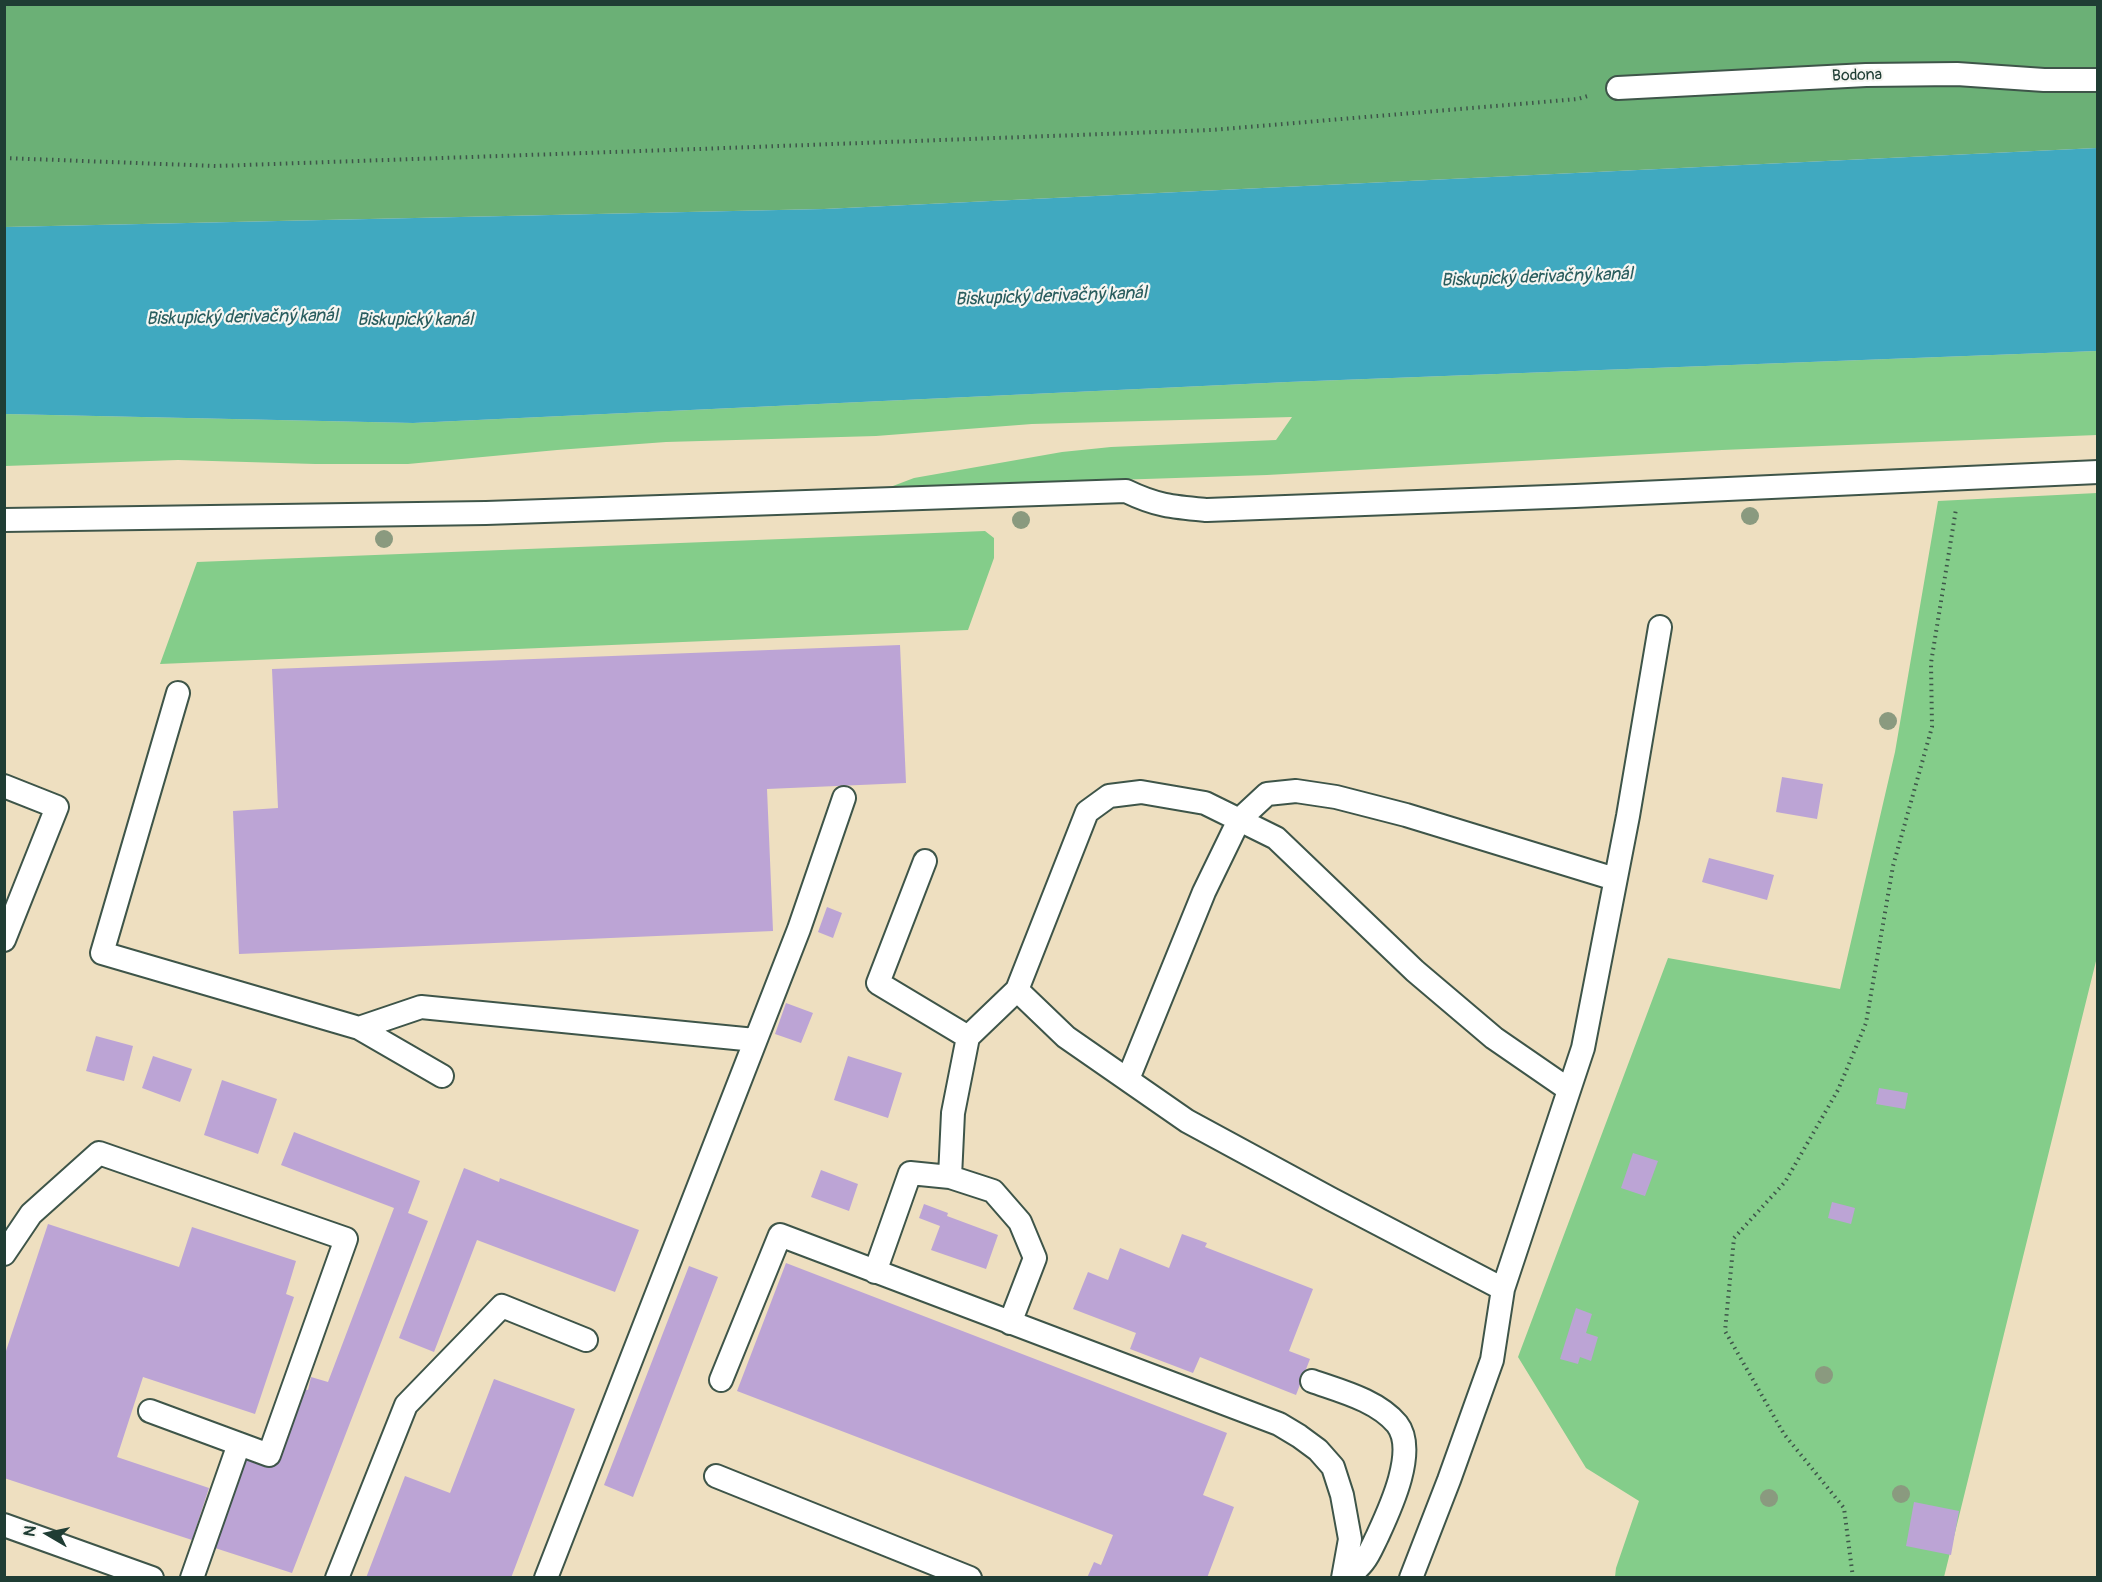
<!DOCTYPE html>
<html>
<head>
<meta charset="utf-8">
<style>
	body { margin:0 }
	#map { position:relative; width:2102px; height:1582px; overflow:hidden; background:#eedfc0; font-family:Pangolin,sans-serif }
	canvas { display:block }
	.frame { position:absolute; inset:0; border:6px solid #1f3d34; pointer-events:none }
	.north { position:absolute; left:18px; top:1504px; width:60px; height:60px; -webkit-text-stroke:4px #f6f6f2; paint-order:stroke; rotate:279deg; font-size:16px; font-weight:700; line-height:24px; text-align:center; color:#1f3d34 }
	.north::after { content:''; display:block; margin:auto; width:21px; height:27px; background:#1f3d34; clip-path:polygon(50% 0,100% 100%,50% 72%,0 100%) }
</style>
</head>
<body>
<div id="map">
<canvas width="2102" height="1582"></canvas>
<div class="frame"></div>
<div class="north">N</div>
</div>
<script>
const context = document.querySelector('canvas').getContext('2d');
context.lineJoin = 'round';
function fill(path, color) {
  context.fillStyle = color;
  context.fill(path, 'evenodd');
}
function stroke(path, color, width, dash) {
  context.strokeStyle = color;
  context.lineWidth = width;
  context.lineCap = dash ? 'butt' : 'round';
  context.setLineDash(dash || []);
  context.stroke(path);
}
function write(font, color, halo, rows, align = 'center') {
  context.font = font + ' Pangolin,sans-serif';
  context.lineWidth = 4.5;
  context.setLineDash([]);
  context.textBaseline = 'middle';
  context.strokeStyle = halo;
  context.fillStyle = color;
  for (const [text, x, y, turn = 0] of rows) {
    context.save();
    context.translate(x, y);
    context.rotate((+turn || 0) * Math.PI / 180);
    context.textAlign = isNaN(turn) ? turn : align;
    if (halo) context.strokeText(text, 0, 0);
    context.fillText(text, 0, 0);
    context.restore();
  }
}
const green = new Path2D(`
	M2097,351v84l-375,15 -455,25 -305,10 -77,4 29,-11 148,-26 49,-5 165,-7 16,-23 -260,7 -156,12 -210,6 -109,8 -149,14h-93l-137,-4 -173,6v-52l408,9 875,-41z
	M2097,493v464l-153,620h-329l1,-9 23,-67 -53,-33 -68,-111 150,-399 172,31 55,-237 43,-251z
	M985,531l9,7v20l-26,72 -808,34 37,-102z`);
const forest = new Path2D(`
	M4,5h2093v143l-1273,61 -819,18z`);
const water = new Path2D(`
	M2097,148v203l-809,31 -875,41 -408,-9v-187l819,-18z`);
const building = new Path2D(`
	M900,645l6,138 -139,6 6,142 -534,23 -6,-143 45,-3 -6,-139z
	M1782,777l41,7 -6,35 -41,-7z
	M1709,858l65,17 -7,25 -65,-18z
	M827,907l15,6 -9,25 -15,-6z
	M786,1003l27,10 -12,30 -26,-9z
	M96,1036l37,10 -9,35 -38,-10z
	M153,1056l39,13 -12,33 -38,-14z
	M848,1056l54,17 -14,45 -54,-18z
	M222,1080l55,19 -19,55 -54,-19z
	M1879,1088l29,5 -3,16 -29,-5z
	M294,1132l126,49 -12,32 20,8 -136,352 -77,-25 32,-92 28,9 25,-77 8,2 3,-13 17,5 66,-174 -113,-43z
	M1633,1153l25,8 -13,35 -24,-8z
	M464,1168l35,14 1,-4 139,52 -24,62 -138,-52 -43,112 -35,-14z
	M821,1170l37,14 -9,27 -38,-14z
	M1832,1202l23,6 -4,16 -23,-6z
	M924,1204l24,9 -1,3 51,19 -12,34 -55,-19 9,-24 -21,-8z
	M48,1224l131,43 13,-40 104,34 -10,33 8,3 -39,117 -112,-37 -26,80 92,31 -17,52 -188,-62v-121z
	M1182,1234l25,9 -2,4 108,42 -24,62 21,8 -14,36 -96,-38 -7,16 -63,-24 6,-16 -63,-24 15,-37 20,8 12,-32 49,20z
	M786,1263l441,170 -24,62 31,12 -27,71h-120l7,-16 7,3 12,-30 -376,-144z
	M689,1266l29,11 -85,220 -29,-12z
	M1576,1308l16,6 -6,19 12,4 -7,24 -11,-4 -2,7 -18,-5z
	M494,1379l81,30 -64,169h-145l39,-102 45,17z
	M1914,1502l45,9 -8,44 -45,-9z`);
const path = new Path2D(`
	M4,158l212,8 510,-18 486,-18 366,-31 13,-4
	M1853,1578l-9,-70 -60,-74 -59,-103 9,-93 51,-56 53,-92 28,-67 27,-157 39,-139 -1,-64 25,-154`);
const service = new Path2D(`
	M1618,88l248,-13 91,-1 87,6h54
	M4,520l482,-7 640,-22c31,15 47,16 81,19l368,-14 523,-24
	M178,693l-76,260 257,75 83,48
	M4,786l53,21 -53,133
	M925,861l-47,122 90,54 49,-47
	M359,1028l62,-21 334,33
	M1128,1079l76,-187 35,-72 28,-26 29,-3 40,6 70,18 209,64
	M950,1177l43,14 27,31 15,36 -25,65
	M4,1254l27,-40 68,-61 247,86 -77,216 -119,-44
	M875,1272l35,-99 40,4 3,-64 15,-76
	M1503,1289l-172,-90 -144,-78 -121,-84 -49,-47 70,-178 22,-16 32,-4 64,11 71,35 139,133 79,67 74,51
	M721,1380l59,-145 499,189 20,12 19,14 15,17 9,28 8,44 -7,39
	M1312,1381c28,10 65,19 85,43 21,27 -8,87 -20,113 -4,8 -8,18 -13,24 -4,6 -11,11 -16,17
	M716,1476l254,102
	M4,1525l148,53
	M192,1578l47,-134
	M337,1578l69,-173 96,-99 84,34
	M546,1578l253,-649 45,-131
	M1411,1578l38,-98 43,-120 11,-71 80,-241 45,-232 32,-189`);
const trees = [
	[1750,516],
	[1021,520],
	[384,539],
	[1888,721],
	[1824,1375],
	[1901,1494],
	[1769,1498]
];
const streetNames = [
	["Bodona",1857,76,-2]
];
const waterNames = [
	["Biskupický derivačný kanál",1537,278,-2],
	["Biskupický derivačný kanál",1051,297,-2],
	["Biskupický derivačný kanál",242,318,-1],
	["Biskupický kanál",415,320]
];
fill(green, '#84cd8a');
fill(forest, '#6bb076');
fill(water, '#40a9c0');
fill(building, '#bca4d5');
stroke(service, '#3e5549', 26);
stroke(path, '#3e5549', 4, [1.5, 4.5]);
stroke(service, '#fff', 22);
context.fillStyle = '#8a9a7f';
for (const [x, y] of trees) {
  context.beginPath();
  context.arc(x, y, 9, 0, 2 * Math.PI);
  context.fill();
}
write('16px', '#1f3d34', '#f6f6f2', streetNames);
write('italic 18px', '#295d5e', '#f6f6f2', waterNames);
</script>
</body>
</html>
